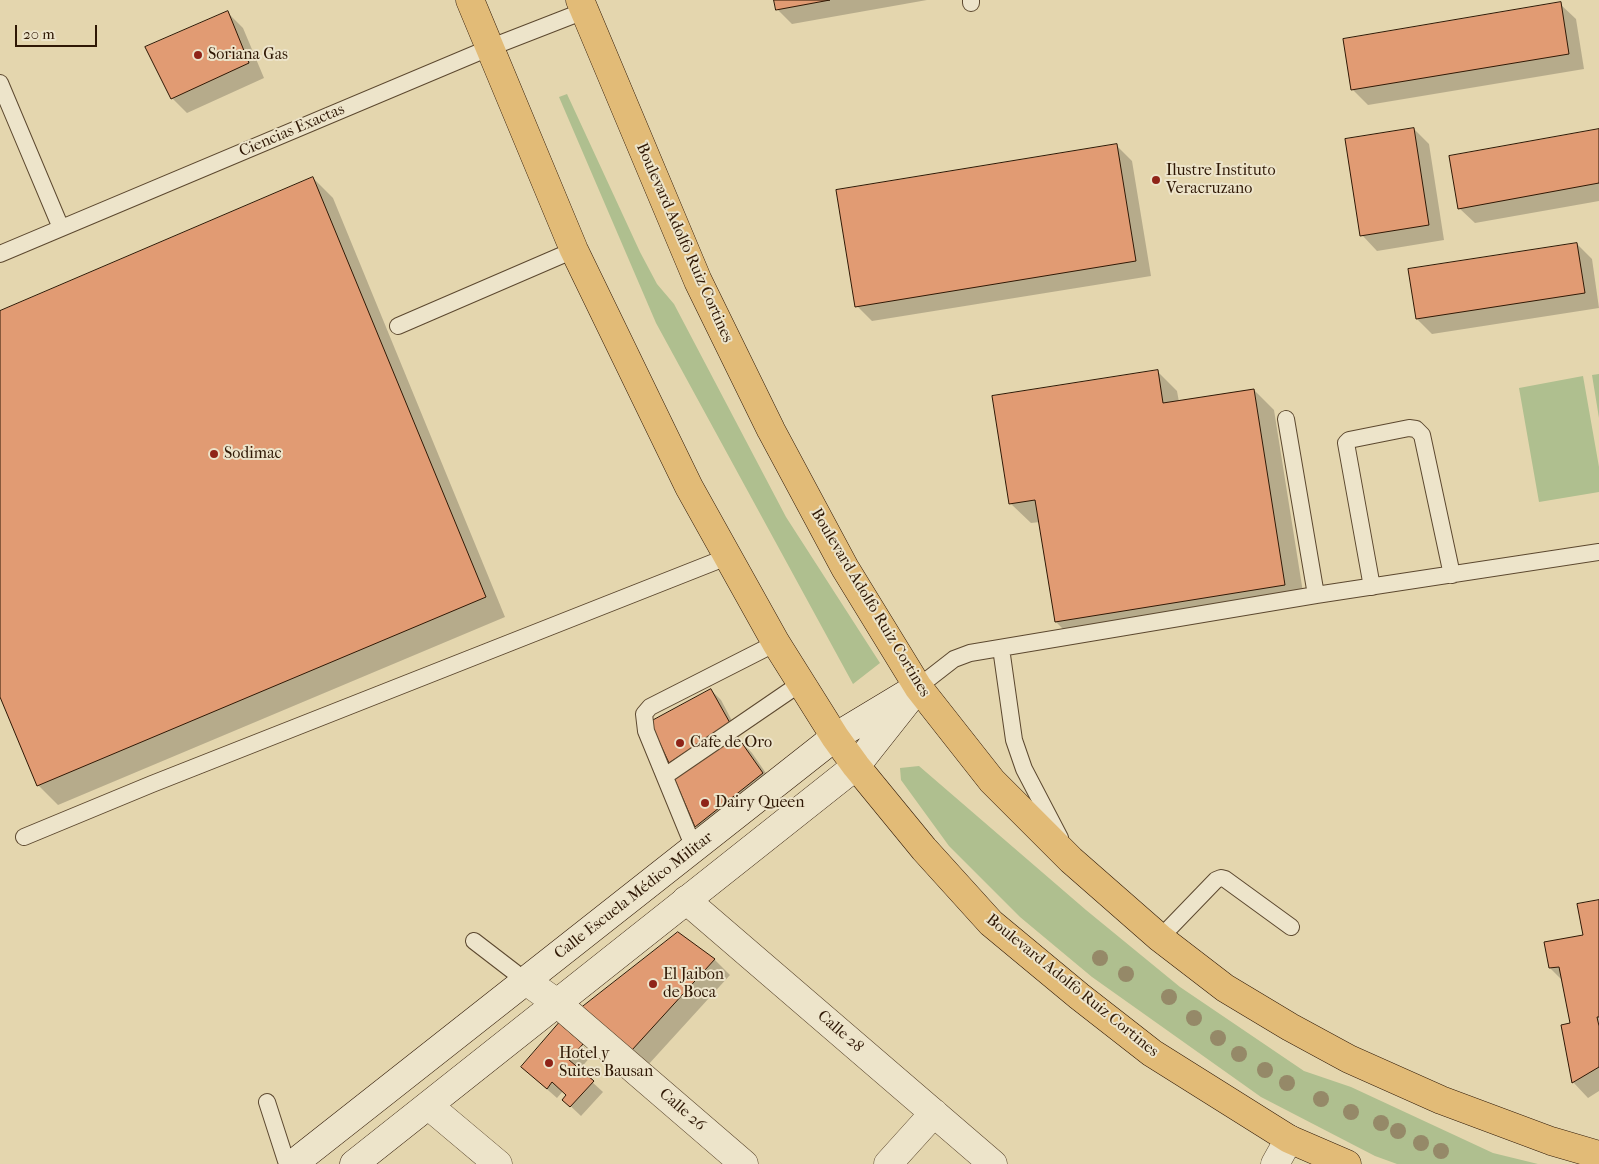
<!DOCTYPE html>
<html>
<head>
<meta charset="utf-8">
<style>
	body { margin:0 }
	#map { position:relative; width:1599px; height:1164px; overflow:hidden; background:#e4d6ae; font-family:"IM FELL French Canon",serif }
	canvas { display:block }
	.scale { position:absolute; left:15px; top:25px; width:82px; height:22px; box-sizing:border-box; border:2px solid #2f1805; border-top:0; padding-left:6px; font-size:15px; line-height:18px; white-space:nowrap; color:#2f1805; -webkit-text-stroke:4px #ede4ca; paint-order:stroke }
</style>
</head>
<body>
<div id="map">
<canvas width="1599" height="1164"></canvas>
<div class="scale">20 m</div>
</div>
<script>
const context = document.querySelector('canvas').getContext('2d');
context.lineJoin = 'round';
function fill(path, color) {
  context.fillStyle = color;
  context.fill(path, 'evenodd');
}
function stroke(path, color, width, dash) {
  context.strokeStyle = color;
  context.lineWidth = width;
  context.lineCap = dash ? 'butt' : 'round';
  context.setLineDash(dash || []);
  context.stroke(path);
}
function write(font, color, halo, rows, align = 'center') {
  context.font = font + ' "IM FELL French Canon",serif';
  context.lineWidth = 4;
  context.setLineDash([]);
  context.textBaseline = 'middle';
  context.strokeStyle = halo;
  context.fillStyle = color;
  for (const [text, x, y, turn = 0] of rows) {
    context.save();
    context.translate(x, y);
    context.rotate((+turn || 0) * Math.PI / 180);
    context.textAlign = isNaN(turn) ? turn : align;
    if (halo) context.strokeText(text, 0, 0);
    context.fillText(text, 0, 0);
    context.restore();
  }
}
const green = new Path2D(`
	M567,94l73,158 17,32 17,20 112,213 94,146 -27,21 -197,-361 -97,-226z
	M1599,374v44l-7,-43z
	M1583,376l16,91v25l-60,10 -20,-114z
	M919,766l167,144 94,77 124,84 47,16 142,66 45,11h-141l-22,-8 -114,-59 -169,-120 -72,-60 -71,-71 -48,-66 -1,-12z`);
const shadow = new Path2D(`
	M775,0h152l-135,24 -15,-15z
	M1560,4l16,15 8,50 -216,36 -16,-16z
	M228,13l15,15 21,50 -77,35 -15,-15z
	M1414,129l15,15 15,96 -67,11 -15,-16z
	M1599,130v71l-124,22 -16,-15z
	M1117,146l15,15 19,115 -279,45 -15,-15z
	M313,178l20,20 172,419 -447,188 -20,-20 -38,-91v-381z
	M1577,244l15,15 7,49 -167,26 -15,-15z
	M1157,371l20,20 2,11 75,-12 20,20 31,195 -229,37 -20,-20 -16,-100 -9,1 -21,-20z
	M711,690l10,10 18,34 -3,2 16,17 25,36 -66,52 -15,-15 -21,-47 5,-7 -10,-10z
	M1599,902v189l-11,7 -15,-16 -10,-56 8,-2 -8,-43 -13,-13 35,-32z
	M678,934l37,26 15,15 -82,90 -50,-42z
	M582,1045l10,10 -13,15 24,22 -22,24 -17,-16 4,-4 -5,-5 -6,7 -24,-21z`);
const building = new Path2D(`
	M774,0h56l-54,10z
	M1561,2l8,52 -218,36 -8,-51z
	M228,11l21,52 -78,36 -26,-52z
	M1414,128l15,97 -69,11 -15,-97z
	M1599,129v54l-141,26 -9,-53z
	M1117,144l19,117 -281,46 -19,-117z
	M313,177l173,420 -449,189 -37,-89v-386z
	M1577,243l8,50 -169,26 -8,-50z
	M1158,370l5,33 91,-14 31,196 -230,37 -20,-122 -26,4 -17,-108z
	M711,689l19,34 -61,40 -19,-41z
	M737,736l26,37 -68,54 -21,-49z
	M1599,900v117h-2l2,9v41l-27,16 -11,-58 9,-2 -11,-56 -10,1 -5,-26 39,-7 -6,-31z
	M678,932l37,27 -83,91 -51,-42z
	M559,1023l24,21 -14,16 25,21 -24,26 -8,-7 4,-5 -14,-13 -5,7 -26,-22z`);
const lane = new Path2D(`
	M971,0v3
	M0,83l61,145
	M0,254l489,-206 95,-37
	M398,326l176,-76
	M1286,419l30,176 283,-43
	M1372,587l-26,-144 3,-3 60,-12 7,1 6,6 30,140
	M1001,648l13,92 10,29 36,69
	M918,687l36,-28 16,-6 346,-58
	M665,776l136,-93
	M24,837l128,-53 575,-227
	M694,848l-48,-117 -2,-17 6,-7 126,-64
	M1160,938l56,-58 5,-2 4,1 66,48
	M474,941l52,40
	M267,1102l20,62`);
const street = new Path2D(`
	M686,900l307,264
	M526,981l31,22 187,161
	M429,1106l69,58
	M888,1164l46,-51
	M1275,1164l14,-25`);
const secondary = new Path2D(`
	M293,1164l542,-427 83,-50
	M354,1164l502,-398 53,-67`);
const primary = new Path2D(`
	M470,0l104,250 115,237 87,156 59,94 21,29 68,83 67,74 88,73 73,57 137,86 58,25
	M580,0l118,281 73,149 74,138 73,119 74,94 79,79 89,78 65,50 65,39 59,32 92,41 110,41 48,14`);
const trees = [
	[1100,958],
	[1126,974],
	[1169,997],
	[1194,1018],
	[1218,1038],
	[1239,1054],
	[1265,1070],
	[1287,1083],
	[1321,1099],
	[1351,1112],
	[1381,1123],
	[1398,1131],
	[1421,1143],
	[1441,1151]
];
const markers = [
	[198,55,5,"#8f2418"],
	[1156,180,5,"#8f2418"],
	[214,454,5,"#8f2418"],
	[680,743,5,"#8f2418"],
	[705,803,5,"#8f2418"],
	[653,984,5,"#8f2418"],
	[549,1063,5,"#8f2418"]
];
const poiNames = [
	["Soriana Gas",208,55],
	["Ilustre Instituto",1166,171],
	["Veracruzano",1166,189],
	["Sodimac",224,454],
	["Cafe de Oro",690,743],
	["Dairy Queen",715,803],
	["El Jaibon",663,975],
	["de Boca",663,993],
	["Hotel y",559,1054],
	["Suites Bausan",559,1072]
];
const streetNames = [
	["Ciencias Exactas",292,131,-23],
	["Boulevard Adolfo Ruiz Cortines",684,243,66],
	["Boulevard Adolfo Ruiz Cortines",870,603,59],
	["Calle Escuela Médico Militar",634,896,-38],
	["Boulevard Adolfo Ruiz Cortines",1072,986,39],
	["Calle 28",840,1032,41],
	["Calle 26",682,1110,41]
];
fill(green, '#afbf8f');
fill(shadow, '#0003');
fill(building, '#e19b73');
stroke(building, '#2f1805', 1);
stroke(lane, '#5c482f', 18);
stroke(street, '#5c482f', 29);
stroke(secondary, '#2f1805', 29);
stroke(primary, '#2f1805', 29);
stroke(lane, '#ede4ca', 16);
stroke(street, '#ede4ca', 28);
stroke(secondary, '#ede4ca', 28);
stroke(primary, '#e2bb77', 28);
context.fillStyle = '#958968';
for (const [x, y] of trees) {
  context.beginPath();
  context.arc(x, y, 8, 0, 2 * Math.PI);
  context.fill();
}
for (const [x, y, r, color] of markers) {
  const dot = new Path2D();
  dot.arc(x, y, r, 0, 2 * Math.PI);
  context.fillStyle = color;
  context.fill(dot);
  stroke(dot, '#ede4ca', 2);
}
write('16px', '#2f1805', '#ede4ca', poiNames, 'left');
write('16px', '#2f1805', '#ede4ca', streetNames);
</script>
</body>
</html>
